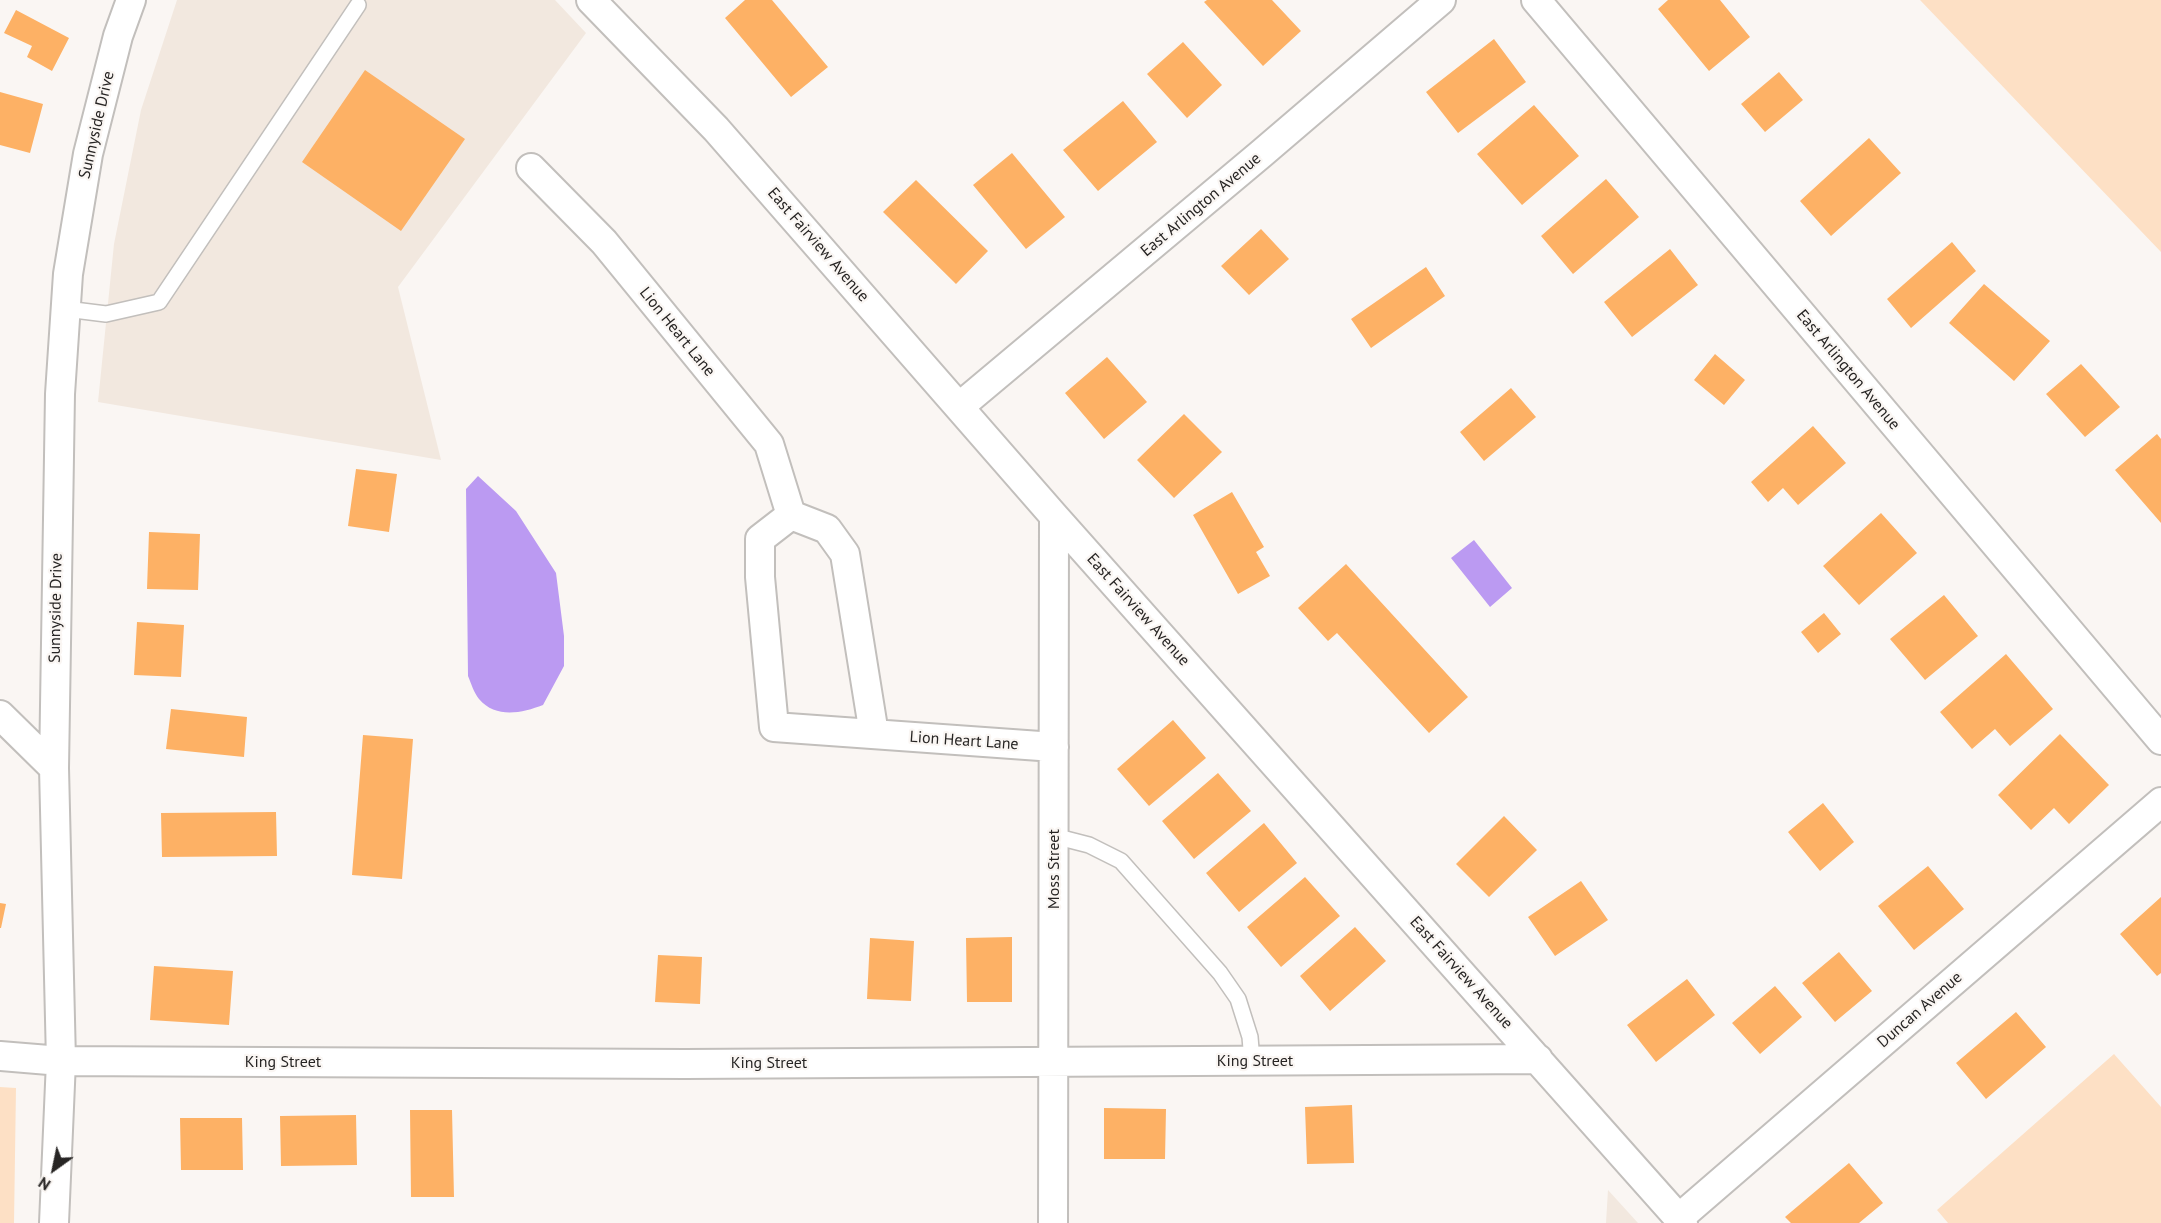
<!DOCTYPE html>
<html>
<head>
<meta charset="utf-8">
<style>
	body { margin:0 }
	#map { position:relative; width:2161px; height:1223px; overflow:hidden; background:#faf6f3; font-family:"PT Sans",sans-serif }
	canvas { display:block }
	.north { position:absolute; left:24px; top:1139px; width:60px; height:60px; -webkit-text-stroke:4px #faf6f3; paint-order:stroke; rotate:213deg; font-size:16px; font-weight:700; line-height:24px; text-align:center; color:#272524 }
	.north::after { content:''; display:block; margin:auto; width:21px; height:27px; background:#272524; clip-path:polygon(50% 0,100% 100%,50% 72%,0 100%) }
</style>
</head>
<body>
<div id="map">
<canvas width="2161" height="1223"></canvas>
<div class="north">N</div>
</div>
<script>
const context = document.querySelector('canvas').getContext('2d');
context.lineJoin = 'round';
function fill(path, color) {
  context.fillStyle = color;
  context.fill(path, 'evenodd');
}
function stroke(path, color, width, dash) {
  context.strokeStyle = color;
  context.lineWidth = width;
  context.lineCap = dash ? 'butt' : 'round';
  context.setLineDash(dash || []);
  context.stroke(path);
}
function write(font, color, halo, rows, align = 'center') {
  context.font = font + ' "PT Sans",sans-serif';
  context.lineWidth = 4.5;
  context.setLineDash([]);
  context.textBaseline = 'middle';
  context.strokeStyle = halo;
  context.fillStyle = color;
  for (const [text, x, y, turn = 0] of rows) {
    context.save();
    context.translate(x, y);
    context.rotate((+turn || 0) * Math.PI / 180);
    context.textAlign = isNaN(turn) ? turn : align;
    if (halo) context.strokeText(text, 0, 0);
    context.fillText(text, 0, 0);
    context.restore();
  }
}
const built = new Path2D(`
	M177,0h378l31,33 -188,254 43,173 -343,-58 16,-158 27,-134z
	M1608,1190l30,33h-32z`);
const green = new Path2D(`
	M1920,0h241v252z
	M2114,1054l47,53v116h-213l-11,-13z
	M0,1087l16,1 -2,135h-14z`);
const water = new Path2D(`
	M478,476l38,35 40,62 8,63v30l-21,39c-21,8 -47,14 -64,-6 -5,-6 -8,-16 -11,-23l-2,-187z
	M1474,540l38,48 -22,19 -39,-49z`);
const building = new Path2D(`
	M745,0h27l56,67 -37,30 -66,-79z
	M1207,0h65l29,31 -38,35 -59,-64z
	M1668,0h52l30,37 -41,34 -51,-62z
	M16,10l53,28 -17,33 -25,-14 5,-11 -28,-13z
	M1494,39l32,43 -68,51 -32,-41z
	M1183,42l39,43 -35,33 -40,-44z
	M365,70l100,69 -64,92 -99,-69z
	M1779,72l24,28 -38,32 -24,-28z
	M0,92l43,12 -13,49 -30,-8z
	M1123,101l34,41 -59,49 -35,-41z
	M1534,105l45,51 -57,49 -45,-51z
	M1869,138l32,35 -70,63 -31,-35z
	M1012,153l53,64 -39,32 -53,-64z
	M1606,179l33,38 -66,57 -32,-38z
	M916,180l72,71 -32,33 -73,-72z
	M1261,229l28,30 -40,36 -28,-29z
	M1952,242l24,29 -65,57 -24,-29z
	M1670,249l28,36 -66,52 -28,-35z
	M1426,267l19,29 -74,52 -20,-29z
	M1984,284l66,57 -36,40 -65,-58z
	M1715,354l30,26 -21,25 -30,-25z
	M1107,357l40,45 -43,37 -39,-46z
	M2081,364l39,43 -35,30 -39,-43z
	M1511,388l25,29 -52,44 -24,-29z
	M1184,414l38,38 -48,46 -37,-38z
	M1813,426l33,37 -48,42 -15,-17 -15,14 -17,-20z
	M2157,434l4,5v84l-46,-53z
	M356,469l41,5 -8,58 -41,-6z
	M1232,492l32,55 -8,5 14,24 -32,18 -45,-79z
	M1881,513l36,40 -58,52 -36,-39z
	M149,532l51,2 -2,56 -51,-1z
	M1346,564l122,133 -39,36 -92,-100 -9,8 -30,-33z
	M1944,595l34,41 -53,44 -35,-41z
	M1824,613l17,21 -23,19 -17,-21z
	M137,622l47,3 -3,52 -47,-2z
	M2006,654l47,55 -43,37 -15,-17 -23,20 -32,-37z
	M171,709l76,8 -3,40 -78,-8z
	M1173,720l33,38 -57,48 -32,-37z
	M2060,734l49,51 -40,39 -15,-16 -23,22 -33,-35z
	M363,735l50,4 -11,140 -50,-4z
	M1218,773l33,38 -57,48 -32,-38z
	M1823,803l31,39 -34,29 -32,-39z
	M276,812l1,44 -115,1 -1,-44z
	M1504,816l33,34 -48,47 -33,-33z
	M1264,823l33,40 -58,49 -33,-39z
	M1928,866l36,43 -50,41 -36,-44z
	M1305,877l35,39 -59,51 -34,-40z
	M1581,881l27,39 -53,36 -27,-39z
	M2161,897v76l-4,3 -37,-42z
	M0,903l6,1 -5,24h-1z
	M1355,927l31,34 -56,50 -30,-35z
	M1012,937v65h-45l-1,-64z
	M870,938l44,3 -3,60 -44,-2z
	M1839,952l33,39 -37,31 -33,-39z
	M658,955l44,2 -2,47 -45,-2z
	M154,966l79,5 -4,54 -79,-5z
	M1687,979l28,36 -59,47 -29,-37z
	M1775,986l27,31 -42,37 -28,-31z
	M2016,1012l30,35 -60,52 -30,-36z
	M1352,1105l2,58 -47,1 -2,-57z
	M1104,1108l62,1 -1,50h-61z
	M410,1110h42l2,87h-43z
	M356,1115l1,50 -76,1 -1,-50z
	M180,1118h62l1,52h-62z
	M1849,1163l34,40 -24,20h-68l-6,-6z`);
const service = new Path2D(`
	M66,309l40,5 53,-12 199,-297
	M1054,836l35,9 32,16 99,112 18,26 12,38 2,24`);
const minor = new Path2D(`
	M591,0l125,129 338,387 629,707
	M1536,0l625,740
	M531,168l73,74 165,202 22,71
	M959,407l302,-253 180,-154
	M0,715l54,53
	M874,734l-29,-180 -18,-25 -36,-14 -31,24v38l14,150 280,20
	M0,1056l61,5 624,3 853,-5
	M1679,1218l482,-416
	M54,1223l7,-162 -7,-293 6,-374 8,-120 20,-120 30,-118 13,-36
	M1053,1223l1,-707`);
const streetNames = [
	["Sunnyside Drive",97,125,-77],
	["East Arlington Avenue",1201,205,-40],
	["East Fairview Avenue",818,245,49],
	["Lion Heart Lane",677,332,51],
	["East Arlington Avenue",1848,370,50],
	["Sunnyside Drive",56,608,-89],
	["East Fairview Avenue",1138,610,48],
	["Lion Heart Lane",964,741,4],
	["Moss Street",1054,869,-90],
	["East Fairview Avenue",1461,973,48],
	["Duncan Avenue",1920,1010,-41],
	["King Street",1255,1061],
	["King Street",283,1062],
	["King Street",769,1063]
];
fill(built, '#f2e8df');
fill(green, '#fde0c5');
fill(water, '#bb9af2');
fill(building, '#fdb165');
stroke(service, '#c2bfbc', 18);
stroke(minor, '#c2bfbc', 32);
stroke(service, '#fff', 15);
stroke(minor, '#fff', 28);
write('16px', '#272524', '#faf6f3', streetNames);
</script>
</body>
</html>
